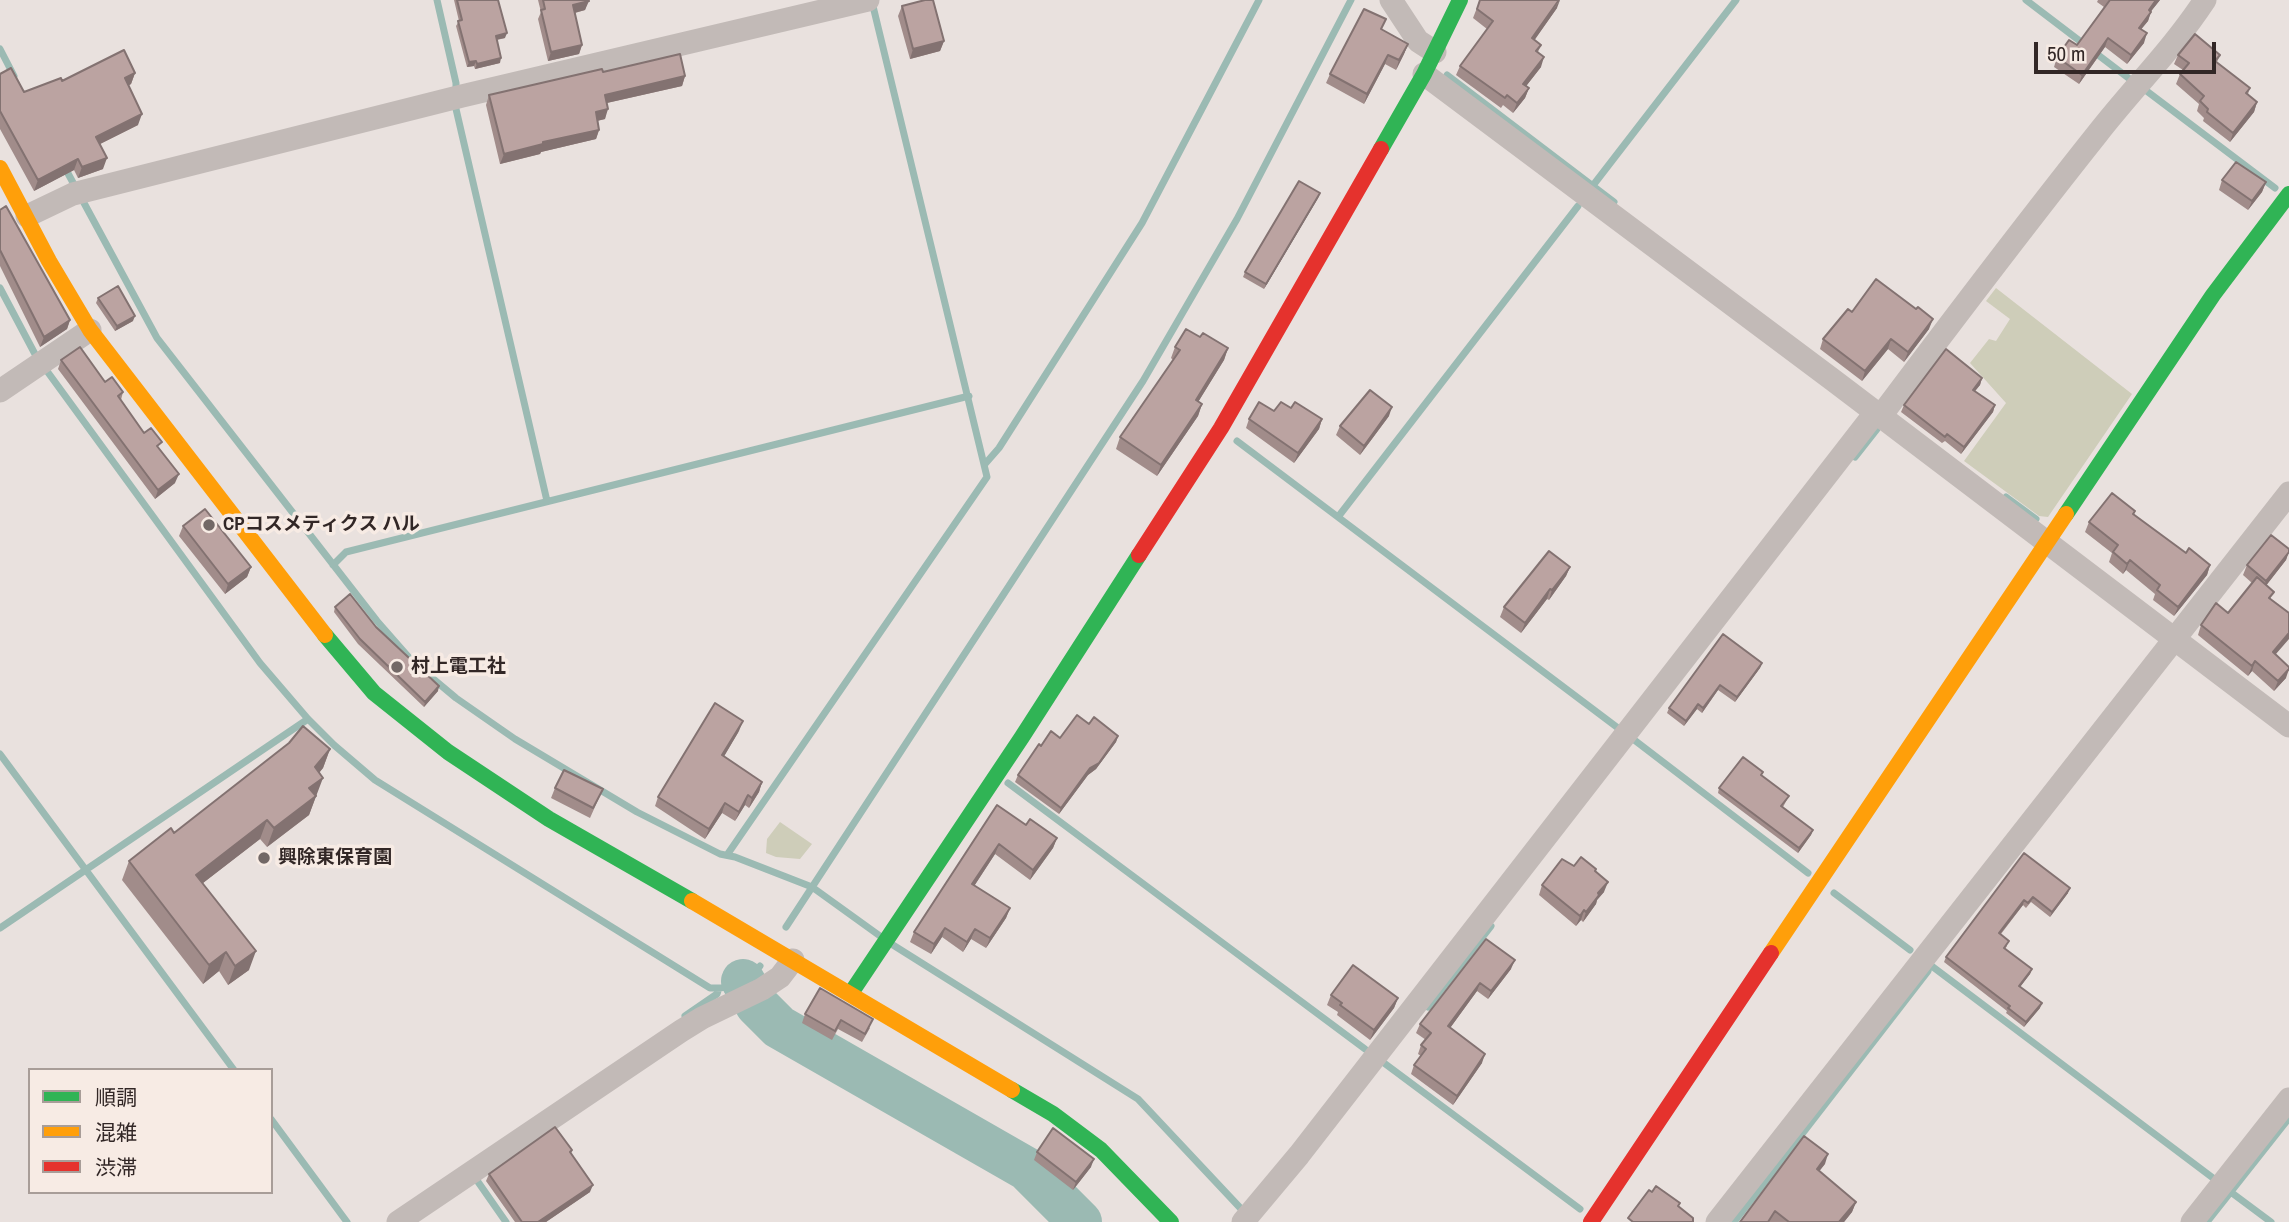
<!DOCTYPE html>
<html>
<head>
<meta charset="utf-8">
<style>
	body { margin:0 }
	#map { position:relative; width:2289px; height:1222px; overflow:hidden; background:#e9e1de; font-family:"Archivo Narrow","Noto Sans JP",sans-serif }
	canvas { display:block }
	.legend { position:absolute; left:28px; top:1068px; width:245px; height:126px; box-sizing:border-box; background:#f7ebe4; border:2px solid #a89d98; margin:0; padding:9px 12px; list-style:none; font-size:21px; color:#322726 }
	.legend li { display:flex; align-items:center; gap:14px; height:35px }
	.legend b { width:35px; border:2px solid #a89d98 }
	.scale { position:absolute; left:2034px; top:42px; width:182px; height:32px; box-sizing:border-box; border:4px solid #322726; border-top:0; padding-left:9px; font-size:21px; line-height:24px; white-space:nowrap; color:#322726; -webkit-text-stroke:5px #f7ebe4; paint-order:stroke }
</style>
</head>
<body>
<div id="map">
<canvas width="2289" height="1222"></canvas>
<ul class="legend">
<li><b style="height:9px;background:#30b455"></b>順調</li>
<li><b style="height:9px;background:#ff9f0a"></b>混雑</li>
<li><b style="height:9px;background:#e5322d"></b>渋滞</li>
</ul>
<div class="scale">50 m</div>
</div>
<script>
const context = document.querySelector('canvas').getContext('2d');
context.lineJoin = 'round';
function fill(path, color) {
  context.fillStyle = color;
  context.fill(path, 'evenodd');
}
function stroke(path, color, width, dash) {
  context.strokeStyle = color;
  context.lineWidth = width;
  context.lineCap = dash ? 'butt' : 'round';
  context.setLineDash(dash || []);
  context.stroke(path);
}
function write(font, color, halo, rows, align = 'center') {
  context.font = font + ' "Archivo Narrow","Noto Sans JP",sans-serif';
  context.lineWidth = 7;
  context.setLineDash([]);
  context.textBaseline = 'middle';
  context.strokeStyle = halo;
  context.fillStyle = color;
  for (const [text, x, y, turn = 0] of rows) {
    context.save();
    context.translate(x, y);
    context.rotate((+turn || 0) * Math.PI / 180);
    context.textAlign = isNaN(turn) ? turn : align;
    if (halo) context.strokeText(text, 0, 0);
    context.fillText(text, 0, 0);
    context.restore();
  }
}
const green = new Path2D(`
	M1996,288l136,106 -84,123 -9,-1 -75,-55 42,-58 -36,-40 19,-24 7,2 14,-22 -24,-18z
	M780,822l32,22 -12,15 -24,-2 -10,-4 1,-14z`);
const stream = new Path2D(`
	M437,0l19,83v26l91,392
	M2026,0l105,80
	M0,49l14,27
	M1447,75l167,127
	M2144,89l131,99
	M64,166l93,172 220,283 36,41 43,36 59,41 122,73 83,42 15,3 77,30 68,49
	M1591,188l145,-188
	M0,288l36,68 224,307 48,56 26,26 41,35 335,208c20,1 37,-4 50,-22
	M1237,441l381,287
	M1855,457l22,-28
	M985,464l14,-16 143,-225 117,-223
	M2006,497l30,22
	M1338,517l240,-311
	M333,565l13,-13 623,-156
	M1633,739l175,134
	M0,754l234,316
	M1008,783l357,266
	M727,855l260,-378 -115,-475
	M1834,893l76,57
	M786,927l357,-546 94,-162 114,-219
	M0,928l308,-209
	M893,945l245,154 107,114
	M1929,964l284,214
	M1428,1007l63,-81
	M685,1016l32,-22 2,-6
	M1380,1060l200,149
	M271,1119l76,103
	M476,1179l30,43
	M2228,1190l43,32
	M1734,1222l194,-251
	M2207,1222l82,-104`);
const river = new Path2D(`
	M743,981l14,24 22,22 248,142 53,53`);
const street = new Path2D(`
	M1391,0l27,41 17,11
	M1424,74l409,306 456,346
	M27,216l46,-22 389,-98 406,-96
	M0,391l90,-61
	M1880,417c72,-96 144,-191 218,-284 36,-46 74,-83 107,-133
	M398,1222l283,-191 21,-13 60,-29 18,-12 13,-17
	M1243,1222l56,-67 576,-742
	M1717,1222l572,-729
	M2192,1222l97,-123`);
const fast = new Path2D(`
	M1381,149l43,-75 36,-74
	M2066,514l147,-219 76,-101
	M325,635l49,58 74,59 101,67 143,82
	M851,993l171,-256 117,-182
	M1012,1090l41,24 48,36 70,72`);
const slow = new Path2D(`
	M0,168l49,93 41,69 235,305
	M692,901l320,189
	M1771,953l295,-439`);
const jam = new Path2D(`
	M1139,555l82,-127 160,-279
	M1591,1222l180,-269`);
const wall = new Path2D(`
	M454,0h44l7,38 -8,2 3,23 -25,6 -1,-3 -7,1 -11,-41 3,-5z
	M538,0h50l-3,10 -10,3 7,32 -3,9 -31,7 -10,-42 3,-7z
	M1480,0l77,8 -23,32 7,5 -3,7 3,15 -15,19 3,2 -4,10 -12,15 -10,-8 -2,3 -45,-33 4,-9 27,-37 -14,-11z
	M2098,0h62l-9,11 -3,10 -7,8 3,14 -17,21 -22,-17 -26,37 -25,-17 3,-10 20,-12 27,-38 -7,-5z
	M902,6l42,35 -4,10 -30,8 -12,-43z
	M1382,30l26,14 -4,10 -8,16 -11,-6 -21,40 -38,-21 4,-9z
	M2178,55h42l-3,7 33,26 -2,6 9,8 -3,10 -24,30 -27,-21 1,-3 -7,-7 2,-7 -23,-20 4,-10 3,-4 -9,-6z
	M603,72l82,4 -3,10 -75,17 -2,16 -8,2 2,9 -3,9 -55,13 -1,2 -40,10 -14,-59 3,-10z
	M135,73l-4,11 -3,2 10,39 -38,19 3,25 -25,9 -4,-8 -40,21 -34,-62v-55l24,18 38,-11z
	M2222,180l44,2 -4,10 -14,18 -29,-20z
	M1320,193l-2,5 -54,91 -21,-12 2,-5z
	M0,210l70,110 -3,9 -27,18 -40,-81z
	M98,298l35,23 -18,10 -19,-28z
	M1852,312l77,17 -25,33 -16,-13 -26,32 -42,-32 3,-10z
	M1200,337l28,11 -4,12 -26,42 4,2 -4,12 -41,60 -41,-27 4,-12 53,-77 -2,-2 4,-11z
	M61,360l44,22 18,10 -2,8 23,33 15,16 16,34 -20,16 -97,-130z
	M1982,378l-2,7 -5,6 20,14 -2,7 -32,42 -16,-13 -3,2 -41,-31 3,-7z
	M1291,408l31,11 -3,10 -25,34 -48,-35 3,-9 25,-8z
	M1389,416l-29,39 -24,-20 4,-9z
	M2135,511l-1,4 52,38 24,12 -3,10 -33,41 -21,-16 2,-6 -29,-24 -3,4 -14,-12 3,-9 -27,-21 4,-10z
	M183,526l68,41 -4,10 -22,17 -46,-58z
	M2289,549l-3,11 -20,25 5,14 5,56 10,23 -12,13 -22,-20 -4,5 -50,-41 3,-10 27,-12 24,-30 -9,-8 4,-10z
	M1570,567l-4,9 -17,24 -2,-1 -26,34 -21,-16 4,-10z
	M335,607l41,20 62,64 -14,16 -66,-63 -24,-32z
	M1762,663l-2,5 -25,34 -17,-12 -16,23 -5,-4 -13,17 -17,-13 2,-5z
	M1089,724l29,12 -2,6 -20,27 -8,6 -29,39 -44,-32 3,-7 23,-29z
	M739,731l-15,25 38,26 -3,10 -10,16 -4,-3 -10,16 -13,-8 -17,26 -50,-33 3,-9z
	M330,749l-7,19 -4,5 -3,23 -7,19 -42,32 -7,-8 -57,44 46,87 -21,15 -9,-14 -16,13 -81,-104 7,-19 45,-28z
	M1763,772l-2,4 28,20 -6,11 30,23 -2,5 -13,18 -80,-60 1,-5z
	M555,788l48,1 -13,29 -39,-20z
	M997,805l29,20 31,13 -4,10 -23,32 -35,-26 -21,32 36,22 -4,10 -20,30 -15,-9 -8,13 -21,-15 -11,17 -21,-12 4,-10z
	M2024,853l44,40 -18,24 -19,-15 -5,6 -3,-3 -22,29 6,12 -2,3 27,20 -2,5 -10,13 20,21 -16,19 -18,-14 1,-2 -63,-49 2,-5z
	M1574,866l22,3 -1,3 9,20 -7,8 -1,4 -13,18 -2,-2 -5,6 -37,-31 3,-10z
	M1486,939l25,30 -23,30 -11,-8 -27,37 32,35 -29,42 -42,-31 3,-9 7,-9 -3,-2 3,-9 5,-5 -10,-7 4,-9z
	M820,988l50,40 -8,14 -24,-13 -6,11 -30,-17 3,-9z
	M1331,995l67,3 -4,10 -24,32 -33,-25 1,-3 -11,-7z
	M572,1150l-1,4 19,38 -44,30h-31l-29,-41 3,-7z
	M1037,1152l54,15 -18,23 -39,-30z
	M1825,1164l-6,7 37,31 -4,10 -8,10h-104z`);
const shadedWall = new Path2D(`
	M1560,0l-3,8 -28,40 3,-10z
	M2156,0h4l-15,19 4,-9z
	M589,1l-4,9 -15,4 3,-9z
	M2151,12l-3,9 -13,16 4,-9z
	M507,33l-2,5 -11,2 2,-4z
	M2147,33l-3,10 -17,21 4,-9z
	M2108,38l-3,9 -26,37 3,-9z
	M944,41l-4,10 -30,8 3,-10z
	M1408,44l-4,10 -8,16 3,-10z
	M582,45l-3,9 -31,7 3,-9z
	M1388,55l-3,9 -21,40 3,-10z
	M1544,57l-3,10 -21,27 3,-10z
	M501,58l-1,5 -25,6 2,-5z
	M476,61l-2,5 -7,1 2,-5z
	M135,73l-4,11 -10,5 4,-11z
	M685,76l-3,10 -80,18 3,-9z
	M1529,88l-4,10 -12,15 4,-10z
	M2257,102l-3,10 -24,30 3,-9z
	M608,109l-3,10 -13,3 4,-10z
	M142,114l-4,11 -46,23 4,-11z
	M599,130l-3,9 -55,13 -1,2 -40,10 4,-10 39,-12z
	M107,158l-4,11 -25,9 4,-11z
	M78,159l-4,11 -40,21 4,-11z
	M2266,182l-4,10 -14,18 4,-9z
	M1320,193l-2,5 -54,91 2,-5z
	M135,316l-2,5 -18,10 2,-5z
	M1933,319l-4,10 -25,33 4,-10z
	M70,320l-3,9 -27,18 4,-10z
	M1891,339l-3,10 -26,32 3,-10z
	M1228,348l-4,12 -32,52 4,-12z
	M1982,378l-2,7 -9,11 2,-6z
	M1202,404l-4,12 -41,60 4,-11z
	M1995,405l-2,7 -32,42 3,-7z
	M1392,407l-3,9 -29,39 4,-9z
	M1322,419l-3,10 -25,34 4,-10z
	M179,474l-4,9 -20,16 3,-9z
	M2289,552l-3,8 -24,31 4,-10z
	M2130,560l-4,10 -3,4 4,-10z
	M2210,565l-3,10 -33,41 4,-9z
	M251,567l-4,10 -22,17 3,-10z
	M1570,567l-4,9 -17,24 3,-10z
	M1550,589l-3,10 -26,34 4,-10z
	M2289,633v6l-20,23 4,-10z
	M2255,661l-3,10 -4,5 4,-10z
	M1762,663l-2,5 -25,34 2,-5z
	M2289,669l-3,9 -12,13 4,-10z
	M1720,685l-2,5 -16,23 1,-5z
	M439,686l-1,5 -14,16 1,-5z
	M1698,704l-1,5 -13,17 2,-5z
	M743,721l-4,10 -20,34 3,-10z
	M1118,736l-2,6 -20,27 -8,6 -29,39 2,-6 29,-40z
	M330,749l-7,19 -15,18 7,-19z
	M323,778l-14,37 -42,32 7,-19 35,-40z
	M762,782l-3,10 -10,16 3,-10z
	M748,795l-3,10 -10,16 4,-9z
	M725,803l-3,10 -17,26 4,-10z
	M267,820l-7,19 -70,54 6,-18z
	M1813,830l-2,5 -13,18 1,-5z
	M1057,838l-4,10 -23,32 3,-10z
	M999,844l-4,10 -26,40 3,-10z
	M1608,882l-4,10 -7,8 -1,4 -13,18 3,-10 12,-19z
	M2070,888l-2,5 -18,24 2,-5z
	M2024,900l-1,5 -26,33 2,-5z
	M1010,908l-4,10 -20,30 4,-10z
	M1584,910l-3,10 -5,6 4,-10z
	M945,928l-3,9 -11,17 3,-10z
	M975,929l-4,10 -8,13 4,-10z
	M256,951l-7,19 -21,15 7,-19z
	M226,952l-7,19 -16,13 6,-19z
	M1515,960l-4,9 -23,30 3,-8z
	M2032,969l-2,5 -13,17 2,-5z
	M1480,983l-3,8 -32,44 3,-9z
	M1398,998l-4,10 -24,32 4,-10z
	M2042,1003l-2,5 -16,19 2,-5z
	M1485,1054l-3,9 -29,42 4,-9z
	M1828,1154l-3,10 -12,15 4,-10z
	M1094,1159l-3,8 -18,23 3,-8z
	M593,1185l-3,7 -44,30h-8z
	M1856,1202l-4,10 -8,10h-5z`);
const building = new Path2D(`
	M457,0h41l9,33 -11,3 5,22 -24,6 -1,-3 -7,1 -11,-41 4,-1z
	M543,0h45l1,1 -16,4 9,40 -31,7 -10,-42 4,-1z
	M925,0h8l11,41 -31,8 -11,-43z
	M1480,0h79l-27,38 9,7 -5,6 8,6 -21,27 6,4 -12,15 -10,-8 -2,3 -45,-32 33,-45 -16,-12z
	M2110,0h46l-7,10 2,2 -12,16 8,5 -16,22 -23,-17 -26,37 -25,-18 12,-17 8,5z
	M1364,9l22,10 -5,10 27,15 -9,16 -11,-5 -21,39 -37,-20z
	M2195,34l25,21 -5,6 35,27 -4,5 11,9 -24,31 -26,-21 1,-3 -8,-8 4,-5 -24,-22 9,-11 -11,-8z
	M124,50l11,23 -10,5 17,36 -46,23 11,21 -25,9 -4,-8 -40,21 -38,-69v-37l11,-6 13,24 37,-14 1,3z
	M680,54l5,22 -80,19 3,14 -12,3 3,18 -56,12v2l-39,10 -15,-59 113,-26 1,3z
	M2236,162l30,20 -14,19 -30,-21z
	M1299,181l21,12 -54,91 -21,-12z
	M6,206l64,114 -26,17 -44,-87v-40z
	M1876,279l40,30 2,-2 15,12 -25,33 -17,-13 -26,32 -42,-32 25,-30 4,3z
	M118,286l17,30 -18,10 -19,-28z
	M1186,329l14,8 3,-4 25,15 -32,52 6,4 -41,61 -41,-28 60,-87 -5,-3z
	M80,347l25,35 7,-5 11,15 -5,4 26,37 7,-5 11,14 -5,4 22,28 -21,16 -97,-130z
	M1946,349l36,29 -9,12 22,15 -31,42 -17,-13 -2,3 -41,-32z
	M1370,390l22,17 -28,39 -24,-20z
	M1259,402l15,9 7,-9 10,6 4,-6 27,17 -24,34 -49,-34z
	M2112,493l23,18 -2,3 53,39 3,-5 21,17 -32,42 -21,-17 3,-5 -30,-25 -3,4 -14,-12 5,-7 -29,-23z
	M205,509l46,58 -23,17 -45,-58z
	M2271,535l18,14v3l-23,29 -19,-16z
	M1549,551l21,16 -18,23 -2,-1 -25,34 -21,-16z
	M2257,577l17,15 -5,6 20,15v20l-16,19 16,15v2l-11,12 -23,-20 -3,5 -51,-41 15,-22 12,10z
	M350,594l26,33 63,59 -14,16 -65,-63 -25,-32z
	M1723,634l39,29 -25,34 -17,-12 -17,23 -5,-4 -12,17 -17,-13z
	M715,703l28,18 -21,34 40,27 -10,16 -4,-3 -9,17 -14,-9 -16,26 -51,-32z
	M1077,715l12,9 5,-7 24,19 -19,27 -9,5 -29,40 -43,-33 21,-31 2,2 10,-15 9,7z
	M303,726l27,23 -15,18 8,11 -14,10 7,8 -42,32 -7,-8 -71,55 60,76 -21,15 -9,-14 -17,13 -80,-104 42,-33 3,5 115,-90z
	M1743,757l20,15 -2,3 28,21 -8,10 32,24 -14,18 -80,-60z
	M564,770l39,19 -10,19 -38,-20z
	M997,805l29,20 4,-6 27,19 -24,32 -34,-26 -27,40 38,24 -20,30 -15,-9 -8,13 -22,-14 -11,16 -20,-12z
	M2024,853l46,35 -18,24 -19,-15 -5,6 -4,-3 -25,33 10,8 -5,7 28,21 -13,17 23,17 -16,19 -18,-14 2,-2 -64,-49z
	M1581,857l15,12 -1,2 13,11 -10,11 1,2 -13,17 -2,-2 -4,6 -38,-31 20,-26 12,7z
	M1486,939l29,21 -24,31 -11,-8 -32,43 37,28 -28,42 -43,-31 12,-16 -5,-4 10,-12 -11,-9z
	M1353,965l45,33 -24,32 -34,-25 2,-2 -11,-8z
	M820,988l53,31 -8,15 -24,-14 -6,11 -30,-17z
	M555,1127l17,23 -2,2 23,33 -55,37h-16l-33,-48z
	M1053,1128l41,31 -18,23 -39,-30z
	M1804,1136l24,18 -11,15 39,33 -17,20h-50l-14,-11 -7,11h-28z
	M1656,1186l24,17 -2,3 15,12v4h-60l-5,-4 21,-28 3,2z`);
const markers = [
	[209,525,7,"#726866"],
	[397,667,7,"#726866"],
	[264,858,7,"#726866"]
];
const poiNames = [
	["CPコスメティクス ハル",223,525],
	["村上電工社",411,667],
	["興除東保育園",278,858]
];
fill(green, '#cecdb9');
stroke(stream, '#9bbab3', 7);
stroke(river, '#9bbab3', 44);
stroke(street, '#c2bab7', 23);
stroke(fast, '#30b455', 16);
stroke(slow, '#ff9f0a', 16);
stroke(jam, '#e5322d', 16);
fill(wall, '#a18c8a');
fill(shadedWall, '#837271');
fill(building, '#bba3a1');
stroke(building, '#837271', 2);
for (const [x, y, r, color] of markers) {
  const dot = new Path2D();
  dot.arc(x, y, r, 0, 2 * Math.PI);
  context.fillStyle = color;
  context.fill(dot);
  stroke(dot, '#f7ebe4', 2.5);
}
write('bold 19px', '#322726', '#f7ebe4', poiNames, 'left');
</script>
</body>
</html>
